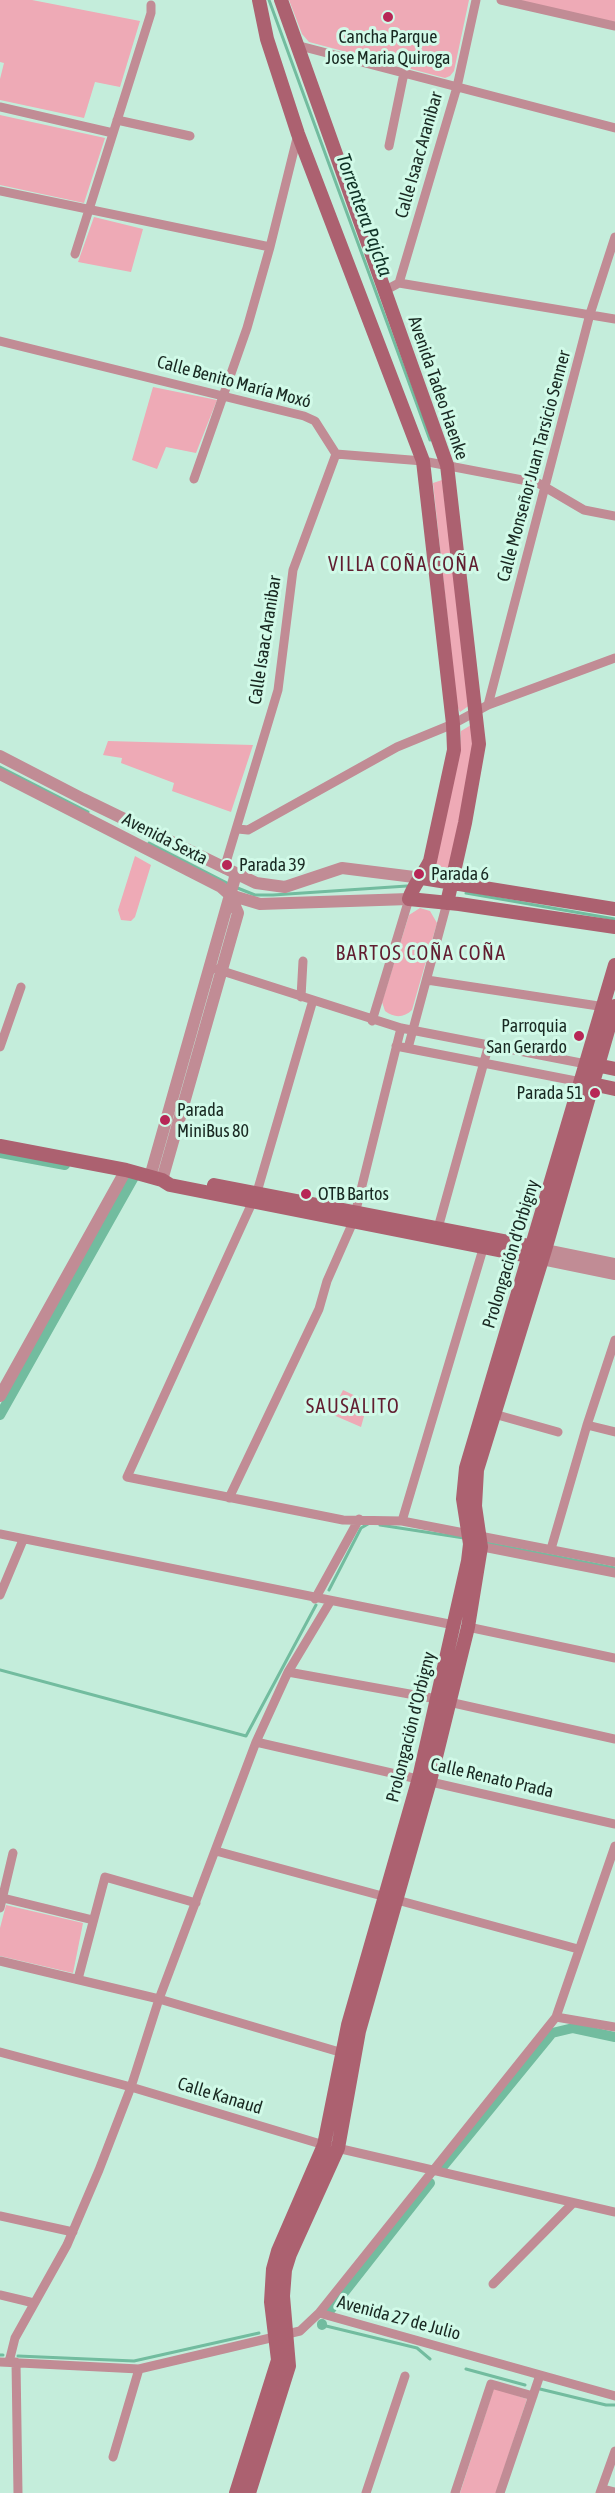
<!DOCTYPE html>
<html>
<head>
<meta charset="utf-8">
<style>
	body { margin:0 }
	canvas { display:block; background:#c4eddb }
</style>
</head>
<body>
<canvas width="615" height="2493"></canvas>
<script>
const context = document.querySelector('canvas').getContext('2d');
context.lineJoin = 'round';
function fill(path, color) {
  context.fillStyle = color;
  context.fill(path, 'evenodd');
}
function stroke(path, color, width, dash) {
  context.strokeStyle = color;
  context.lineWidth = width;
  context.lineCap = dash ? 'butt' : 'round';
  context.setLineDash(dash || []);
  context.stroke(path);
}
function write(font, color, halo, rows, align = 'center') {
  context.font = font + ' "Asap Condensed",sans-serif';
  context.lineWidth = 6;
  context.setLineDash([]);
  context.textBaseline = 'middle';
  context.strokeStyle = halo;
  context.fillStyle = color;
  for (const [text, x, y, turn = 0] of rows) {
    context.save();
    context.translate(x, y);
    context.rotate((+turn || 0) * Math.PI / 180);
    context.textAlign = isNaN(turn) ? turn : align;
    if (halo) context.strokeText(text, 0, 0);
    context.fillText(text, 0, 0);
    context.restore();
  }
}
const green = new Path2D(`
	M0,0h32l108,21 -20,66 -25,-5 -11,36 -84,-18v-21l4,-16 -4,-1z
	M289,0h180l-15,71 -4,5 -5,2 -136,-36 -7,-8z
	M515,0h100v22z
	M0,115l105,23 -21,65 -84,-18z
	M94,217l49,12 -12,43 -53,-10z
	M153,387l64,13 -21,53 -30,-6 -9,22 -25,-9z
	M442,480l28,225 -10,7 -3,-6 -24,-223z
	M471,725l2,29 -24,114 -16,-2 27,-113 1,-22z
	M108,741l145,4 -22,67 -59,-21 2,-8 -53,-20 1,-5 -19,-3z
	M135,856l16,9 -16,52 -4,4 -10,-1 -3,-10z
	M420,908l10,3 7,12 -25,87c-8,8 -18,8 -27,1l-3,-9 27,-87z
	M343,1390l25,12 -7,25 -30,-13z
	M6,1905l77,18 -10,50 -73,-17v-28z
	M494,2388l33,11 -31,94h-36z`);
const stream = new Path2D(`
	M269,0l161,440
	M0,767l88,45
	M149,843l80,41
	M235,887l20,8h18l134,-9
	M466,893l149,26
	M380,1525l84,13
	M487,1543l128,25
	M329,1590l32,-62 7,-4
	M0,1670l246,66 70,-131
	M322,2325l95,23 13,11
	M0,2355h3
	M18,2356l116,5 125,-28
	M466,2369l59,16
	M540,2389l66,16h9`);
const canal = new Path2D(`
	M0,1153l65,12
	M0,1415l134,-238 -12,-2
	M440,2170l112,-137 21,-5 42,9
	M328,2313l102,-130
	M322,2325v-1`);
const minor = new Path2D(`
	M501,0l114,26
	M296,45l319,83
	M0,107l113,26
	M117,120l73,16
	M389,146l15,-73
	M0,191l270,56
	M75,254l76,-241v-8
	M399,283l58,-196 19,-87
	M386,290l13,-7 216,36
	M0,341l304,75 11,5 21,33
	M336,454l87,7 115,22 46,27 31,6
	M194,479l53,-151 23,-81 28,-113
	M488,705l102,-391 25,-77
	M238,829l10,1 149,-83 56,-23 35,-19 127,-47
	M224,869l54,-179 15,-120 43,-116
	M216,969l185,59 185,36
	M427,980l178,27
	M301,997l2,-36
	M313,1000l-56,192 -130,285 216,43 59,1 213,41
	M372,1021l37,-122
	M396,1046l185,36
	M0,1047l21,-60
	M408,1048l39,-145
	M438,1228l51,-184
	M494,1414l64,18
	M587,1425l28,7
	M229,1498l90,-189 8,-28 26,-59 48,-194
	M402,1521l81,-272
	M0,1534l454,91
	M478,1546l137,27
	M551,1549l36,-124 28,-85
	M0,1595l23,-55
	M315,1599l44,-80
	M468,1627l147,31
	M288,1672l149,27
	M449,1702l166,37
	M256,1742l359,82
	M216,1851l362,98
	M3,1898l90,22
	M0,1908l13,-55
	M0,1961l159,38 184,54
	M78,1979l27,-102 91,26
	M556,2017l59,10
	M0,2052l131,35 193,58 291,67
	M0,2216l73,16
	M493,2284l80,-81
	M0,2295l34,8
	M319,2313l237,-296 59,-171
	M0,2362l139,7 161,-38 19,-18 296,83
	M9,2362l6,-24 52,-93 32,-75 32,-83 28,-88 97,-257 32,-70 42,-70
	M16,2362l2,131
	M113,2457l26,-88
	M602,2489l13,3
	M366,2493l39,-117
	M455,2493l36,-109 42,12
	M500,2493l40,-118
	M600,2493l15,-42`);
const tertiary = new Path2D(`
	M0,756l83,43 173,84 29,4 57,-19 80,10
	M0,774l221,113 9,8 30,9 149,-5
	M150,1177l86,-303
	M162,1180l76,-267 -8,-18
	M545,1250l70,14
	M542,1259l73,15
	M0,1396l126,-226`);
const secondary = new Path2D(`
	M259,0l8,39 31,95 125,327 30,263 1,26 -24,111c-6,13 -17,24 -21,38l50,5 156,23
	M281,0l166,465 32,279 -14,79 -18,80
	M422,878l193,31
	M591,1064l24,5
	M583,1082l32,7
	M0,1146l126,24 36,10 8,5 368,73
	M214,1185l326,63
	M236,2493l42,-133 -7,-58 2,-33 5,-18 46,-106 24,-120 71,-247 49,-217 2,-17 -7,-45 3,-31 149,-503
	M249,2493l40,-127 -6,-70 2,-26 5,-16 48,-106 21,-117 71,-250 38,-154 13,-80 -6,-41 2,-36 68,-220 70,-244`);
const markers = [
	[388,17,6,"#b72756"],
	[227,865,6,"#b72756"],
	[419,874,6,"#b72756"],
	[579,1036,6,"#b72756"],
	[595,1093,6,"#b72756"],
	[165,1120,6,"#b72756"],
	[306,1194,6,"#b72756"]
];
const poiNames = [
	["Cancha Parque",388,37,"center"],
	["Jose Maria Quiroga",388,58,"center"],
	["Parada 39",239,865],
	["Parada 6",431,874],
	["Parroquia",567,1026,"right"],
	["San Gerardo",567,1047,"right"],
	["Parada 51",583,1093,"right"],
	["Parada",177,1110],
	["MiniBus 80",177,1131],
	["OTB Bartos",318,1194]
];
const streetNames = [
	["Calle Isaac Aranibar",419,155,-74],
	["Calle Benito María Moxó",234,382,15],
	["Avenida Tadeo Haenke",438,388,71],
	["Calle Monseñor Juan Tarsicio Senner",534,466,-75],
	["Calle Isaac Aranibar",265,640,-81],
	["Avenida Sexta",165,839,27],
	["Prolongación d'Orbigny",511,1254,-73],
	["Prolongación d'Orbigny",411,1727,-76],
	["Calle Renato Prada",492,1778,13],
	["Calle Kanaud",220,2096,17],
	["Avenida 27 de Julio",399,2318,15]
];
const waterNames = [
	["Torrentera Pajcha",364,215,70]
];
const neighbourhoodNames = [
	["VILLA COÑA COÑA",404,565],
	["BARTOS COÑA COÑA",421,954],
	["SAUSALITO",353,1407]
];
fill(green, '#eeaab6');
stroke(stream, '#72bc9f', 3);
stroke(canal, '#72bc9f', 10);
stroke(minor, '#c18c95', 9);
stroke(tertiary, '#c18c95', 12);
stroke(secondary, '#ac6170', 14);
for (const [x, y, r, color] of markers) {
  const dot = new Path2D();
  dot.arc(x, y, r, 0, 2 * Math.PI);
  context.fillStyle = color;
  context.fill(dot);
  stroke(dot, '#d1fae8', 2);
}
write('18px', '#182821', '#d1fae8', poiNames, 'left');
write('18px', '#182821', '#d1fae8', streetNames);
write('italic 20px', '#0f3226', '#d1fae8', waterNames);
context.letterSpacing = '1.5px';
write('20px', '#611d30', '#d1fae8', neighbourhoodNames);
context.letterSpacing = '0px';
</script>
</body>
</html>
